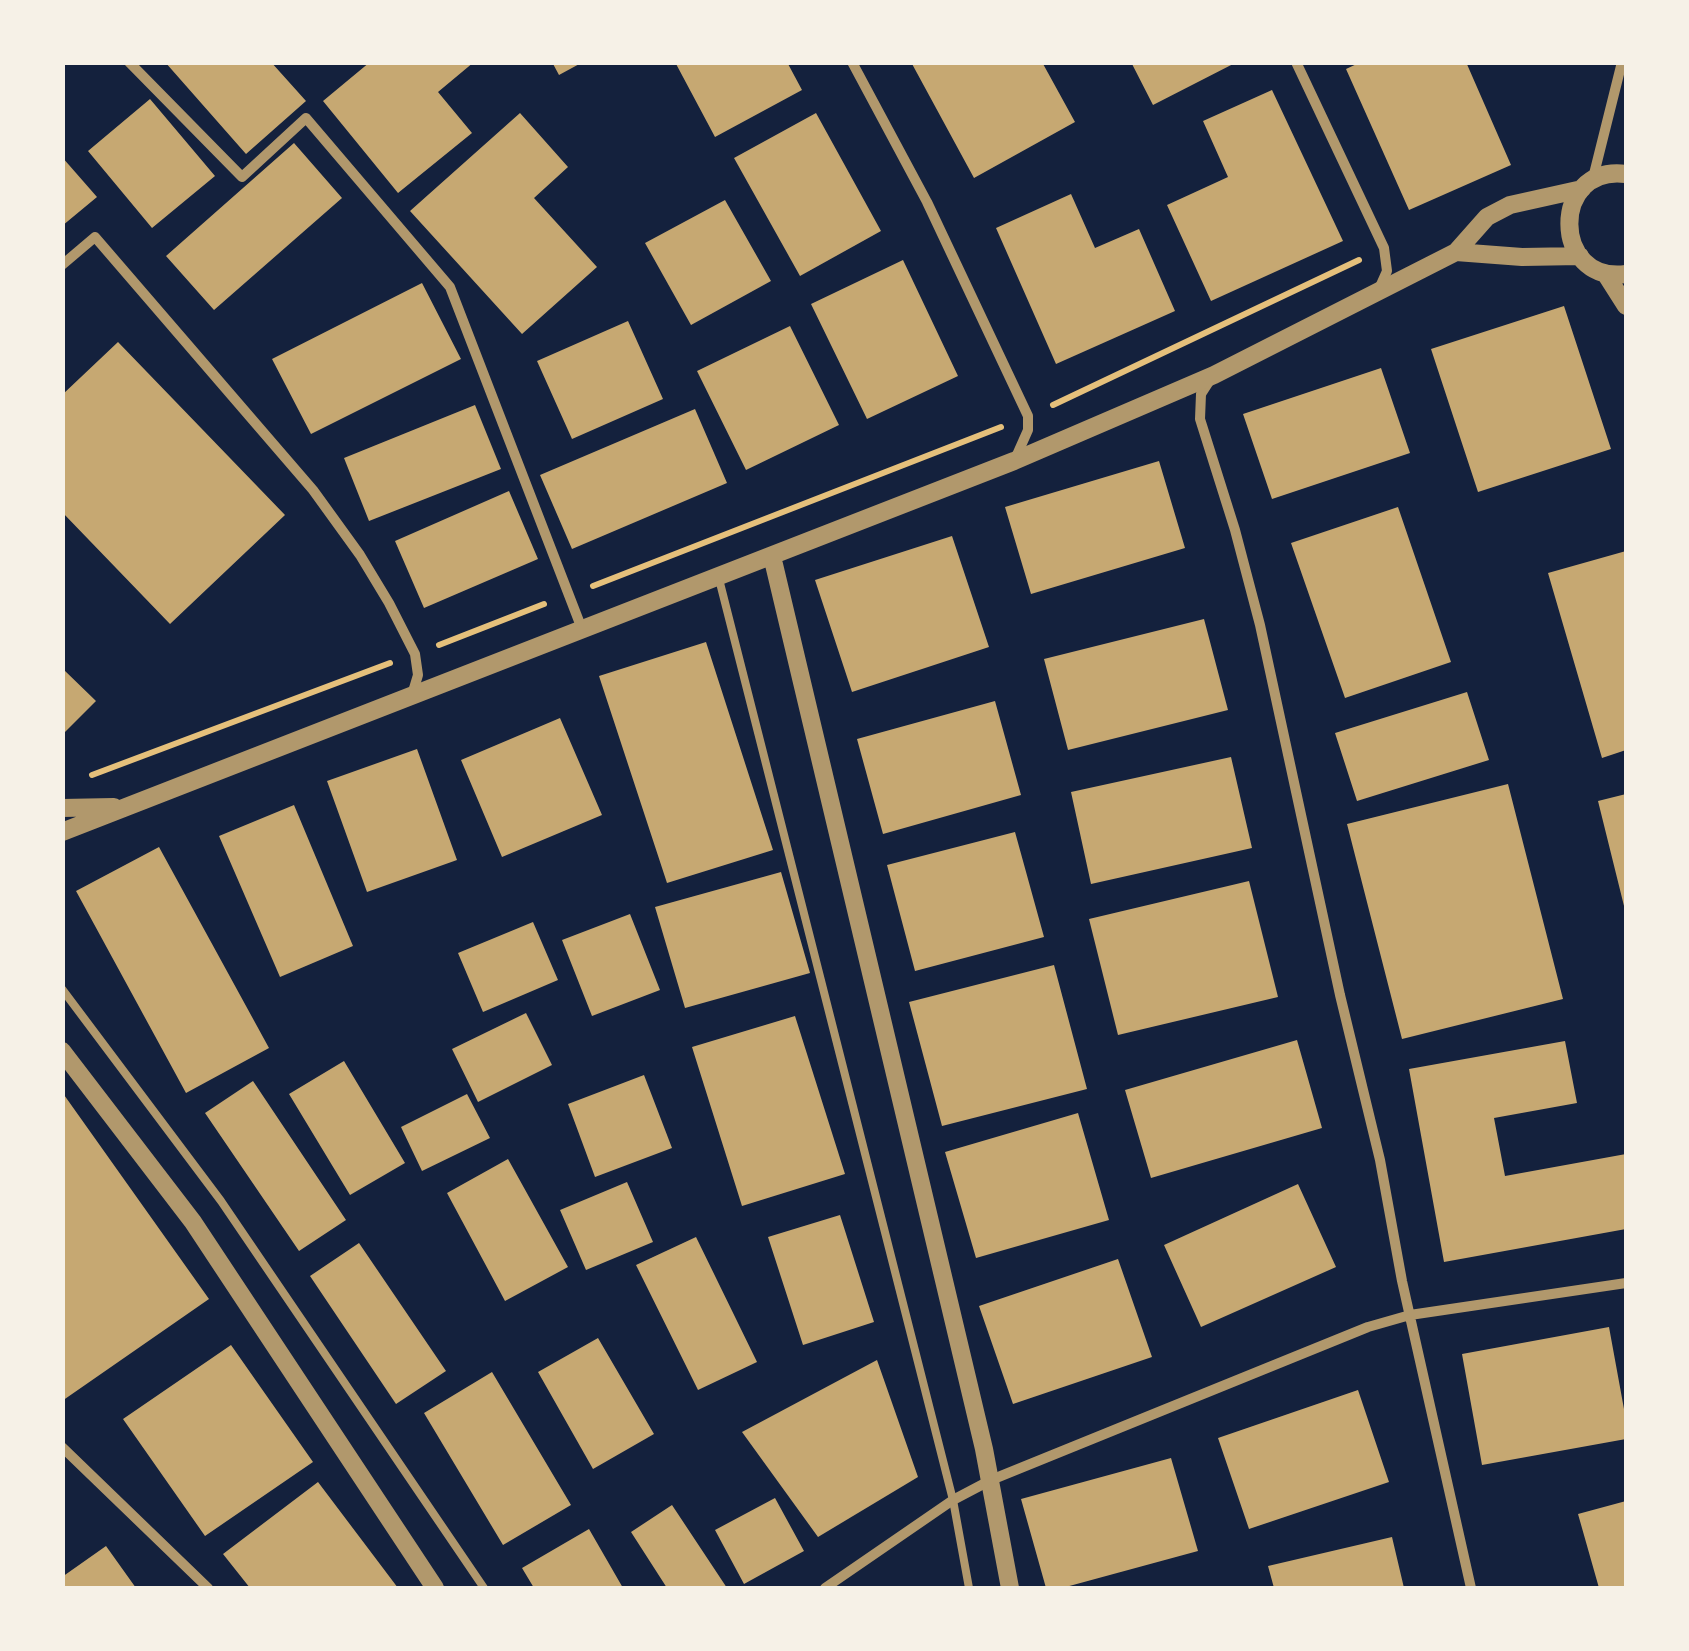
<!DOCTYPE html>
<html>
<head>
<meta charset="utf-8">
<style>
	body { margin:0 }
	#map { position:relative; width:1689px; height:1651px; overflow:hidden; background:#14213d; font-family:"Roboto Serif",serif }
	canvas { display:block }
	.frame { position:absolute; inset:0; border:65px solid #f6f1e7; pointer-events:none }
</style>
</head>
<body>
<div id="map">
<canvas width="1689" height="1651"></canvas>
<div class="frame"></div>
</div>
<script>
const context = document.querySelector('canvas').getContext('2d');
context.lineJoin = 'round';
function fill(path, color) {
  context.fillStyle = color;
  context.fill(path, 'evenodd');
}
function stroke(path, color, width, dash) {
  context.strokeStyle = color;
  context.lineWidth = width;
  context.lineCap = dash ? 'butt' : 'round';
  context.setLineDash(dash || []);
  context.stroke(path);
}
const building = new Path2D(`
	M165,62h106l35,39 -60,53z
	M370,62h104l-36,30 34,41 -74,60 -75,-92z
	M552,62h31l-24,13z
	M675,62h112l15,28 -87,47z
	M911,62h131l33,60 -101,56z
	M1131,62h106l-84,43z
	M1361,62h105l45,103 -102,45 -63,-141z
	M1272,90l71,151 -132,60 -44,-96 61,-28 -25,-56z
	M150,99l65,77 -63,52 -64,-77z
	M520,113l48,54 -34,31 63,69 -75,67 -112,-123z
	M816,113l65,118 -81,45 -66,-118z
	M294,143l48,55 -128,112 -48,-54z
	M62,157l35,40 -35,29z
	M1071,194l24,54 44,-19 36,82 -119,53 -60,-136z
	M725,200l46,81 -80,44 -46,-82z
	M903,260l55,116 -91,43 -56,-115z
	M422,283l39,76 -150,75 -39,-75z
	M1564,306l47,143 -133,43 -47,-143z
	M628,321l35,78 -91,40 -35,-78z
	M790,326l49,99 -93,45 -49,-99z
	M118,342l167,173 -115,109 -108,-112v-117z
	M1381,368l29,85 -138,46 -29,-85z
	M475,405l26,64 -132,52 -25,-63z
	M695,409l32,74 -155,66 -32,-74z
	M1159,461l26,87 -154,46 -26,-87z
	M509,491l29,68 -114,49 -29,-67z
	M1398,507l53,155 -106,36 -54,-155z
	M952,536l37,111 -137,45 -37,-112z
	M1626,551v199l-24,8 -54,-185z
	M1204,619l24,91 -160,40 -24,-91z
	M706,642l67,208 -106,33 -68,-207z
	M62,668l34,33 -34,34z
	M1467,692l22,68 -132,41 -22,-68z
	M995,701l26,94 -138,39 -26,-95z
	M560,718l42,97 -100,42 -41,-97z
	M417,749l40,111 -90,32 -40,-111z
	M1231,757l21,91 -161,36 -20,-92z
	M1508,784l55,215 -161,40 -55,-215z
	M1626,794v116h-1l-27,-109z
	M294,805l59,141 -73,31 -61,-141z
	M1015,832l29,105 -129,34 -28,-106z
	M159,847l110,201 -83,45 -110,-202z
	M781,872l29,101 -125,35 -30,-101z
	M1249,881l29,116 -160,38 -29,-116z
	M630,914l30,76 -68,26 -30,-76z
	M533,922l25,58 -75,32 -25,-59z
	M1054,965l33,124 -145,37 -33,-124z
	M526,1013l26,52 -74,37 -26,-53z
	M795,1016l50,158 -103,32 -50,-159z
	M1297,1040l25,88 -171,50 -26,-88z
	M1565,1041l12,62 -83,15 11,58 121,-22v75l-182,33 -35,-193z
	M344,1061l61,102 -55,32 -61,-101z
	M644,1075l28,73 -77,29 -27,-73z
	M253,1081l93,139 -47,31 -94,-138z
	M62,1092l147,207 -147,102z
	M467,1094l23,44 -68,33 -21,-44z
	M1078,1113l31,107 -133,38 -31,-106z
	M508,1159l60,108 -63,34 -58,-108z
	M627,1182l26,60 -67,28 -26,-60z
	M1298,1184l38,83 -135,60 -37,-82z
	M840,1215l34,107 -71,23 -35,-108z
	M696,1237l61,125 -59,28 -62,-125z
	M359,1243l87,128 -50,33 -86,-128z
	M1118,1259l34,98 -139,47 -34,-98z
	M1609,1327l17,93v19l-144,26 -20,-111z
	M598,1338l56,96 -61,35 -55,-97z
	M231,1345l82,117 -108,74 -82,-117z
	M877,1360l41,117 -100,60 -76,-105z
	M492,1372l79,133 -68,40 -79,-132z
	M1358,1390l31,92 -140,47 -31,-91z
	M1171,1458l27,93 -136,37h-16l-25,-89z
	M318,1482l80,106h-148l-27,-34z
	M775,1498l29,53 -60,33 -29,-54z
	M1626,1501v87h-27l-21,-74z
	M672,1505l55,83h-60l-36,-56z
	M589,1529l34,59h-89l-12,-20z
	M1392,1537l12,51h-130l-6,-22z
	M106,1546l30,42h-74v-11z`);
const path = new Path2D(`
	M1053,405l306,-145
	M593,586l408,-159
	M439,645l105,-41
	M92,775l298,-112`);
const service = new Path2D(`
	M719,579l234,921 16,88
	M62,989l159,212 263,387`);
const minor = new Path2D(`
	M129,62l113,115 64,-59 144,169 132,342
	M852,62l75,140 101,214v14l-12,27
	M1296,62l88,186 3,23 -8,18
	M1593,178l29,-116
	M62,265l33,-28 218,253 47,65 29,48 26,51 3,21 -6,20
	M1210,380l-9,14 -1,25 35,111 25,95 80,370 40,165 22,121 69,307
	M62,1447l146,141
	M825,1588l128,-88 38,-20 377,-153 42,-12 216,-32`);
const tertiary = new Path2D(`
	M1626,174c-76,-10 -75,110 0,100
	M1456,252l66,5 58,-1
	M1605,273l21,33
	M772,556l212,893 26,139
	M62,808l52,-1
	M62,832l952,-371 200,-86 242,-123 31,-35 23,-12 72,-16
	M62,1051l131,171 242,366`);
fill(building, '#c6a872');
stroke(path, '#e5c07b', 6);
stroke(service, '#b1986c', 8);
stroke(minor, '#b1986c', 10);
stroke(tertiary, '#b1986c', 18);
</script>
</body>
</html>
